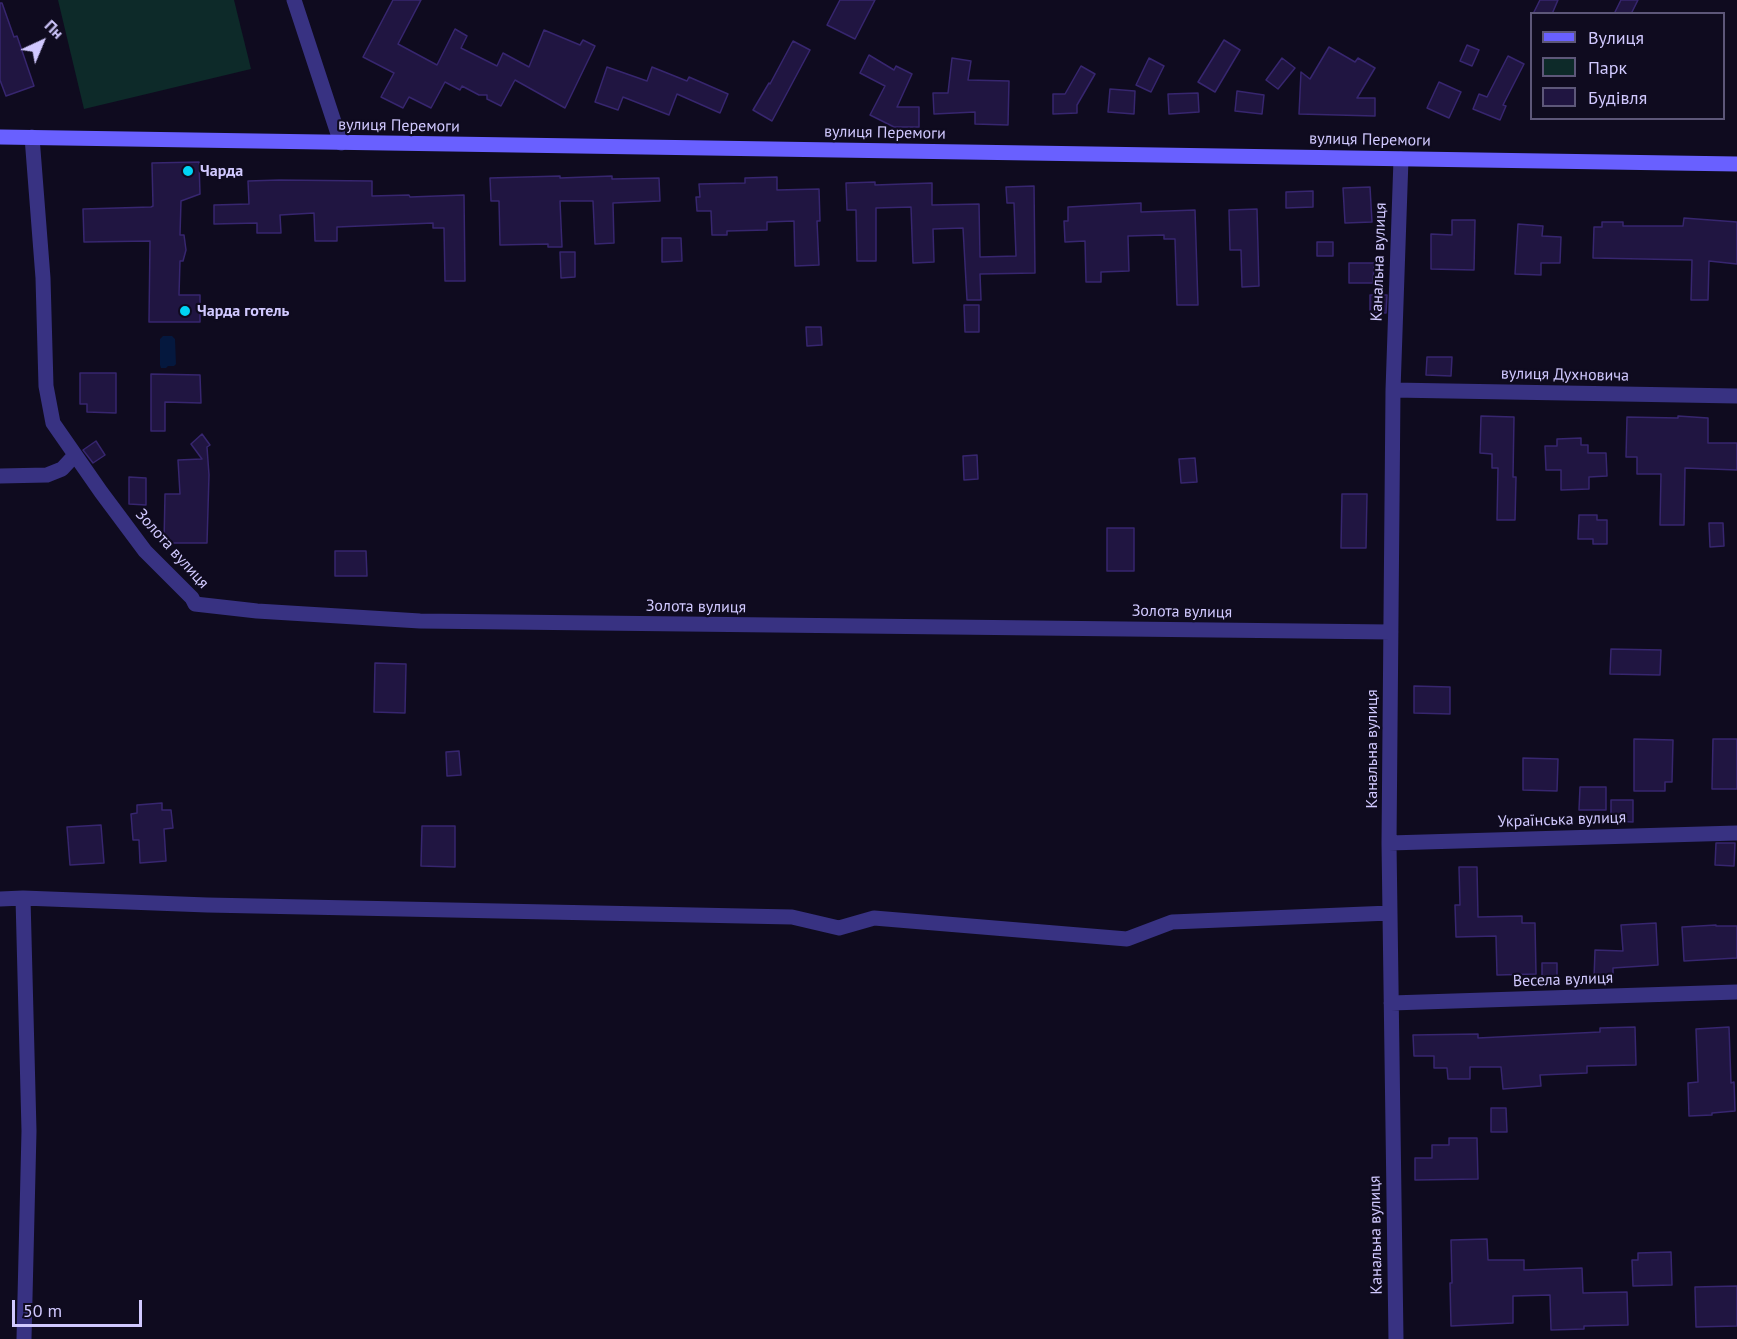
<!DOCTYPE html>
<html>
<head>
<meta charset="utf-8">
<style>
	body { margin:0 }
	#map { position:relative; width:1737px; height:1339px; overflow:hidden; background:#0f0b1f; font-family:"PT Sans",sans-serif }
	canvas { display:block }
	.legend { position:absolute; left:1530px; top:12px; width:195px; height:108px; box-sizing:border-box; background:#0f0b1f; border:2px solid #5d5779; margin:0; padding:8px 10px; list-style:none; font-size:18px; color:#d1c9ff }
	.legend li { display:flex; align-items:center; gap:12px; height:30px }
	.legend b { width:30px; border:2px solid #5d5779 }
	.north { position:absolute; left:12px; top:12px; width:60px; height:60px; -webkit-text-stroke:4px #0f0b1f; paint-order:stroke; rotate:44deg; font-size:16px; font-weight:700; line-height:24px; text-align:center; color:#d1c9ff }
	.north::after { content:''; display:block; margin:auto; width:21px; height:27px; background:#d1c9ff; clip-path:polygon(50% 0,100% 100%,50% 72%,0 100%) }
	.scale { position:absolute; left:12px; top:1300px; width:130px; height:27px; box-sizing:border-box; border:3px solid #d1c9ff; border-top:0; padding-left:8px; font-size:18px; line-height:21px; white-space:nowrap; color:#d1c9ff; -webkit-text-stroke:4px #0f0b1f; paint-order:stroke }
</style>
</head>
<body>
<div id="map">
<canvas width="1737" height="1339"></canvas>
<ul class="legend">
<li><b style="height:8px;background:#6960ff"></b>Вулиця</li>
<li><b style="height:16px;background:#0d2a29"></b>Парк</li>
<li><b style="height:16px;background:#201541"></b>Будівля</li>
</ul>
<div class="north">Пн</div>
<div class="scale">50 m</div>
</div>
<script>
const context = document.querySelector('canvas').getContext('2d');
context.lineJoin = 'round';
function fill(path, color) {
  context.fillStyle = color;
  context.fill(path, 'evenodd');
}
function stroke(path, color, width, dash) {
  context.strokeStyle = color;
  context.lineWidth = width;
  context.lineCap = dash ? 'butt' : 'round';
  context.setLineDash(dash || []);
  context.stroke(path);
}
function write(font, color, halo, rows, align = 'center') {
  context.font = font + ' "PT Sans",sans-serif';
  context.lineWidth = 4.5;
  context.setLineDash([]);
  context.textBaseline = 'middle';
  context.strokeStyle = halo;
  context.fillStyle = color;
  for (const [text, x, y, turn = 0] of rows) {
    context.save();
    context.translate(x, y);
    context.rotate((+turn || 0) * Math.PI / 180);
    context.textAlign = isNaN(turn) ? turn : align;
    if (halo) context.strokeText(text, 0, 0);
    context.fillText(text, 0, 0);
    context.restore();
  }
}
const green = new Path2D(`
	M58,0h176l17,69 -167,40z`);
const water = new Path2D(`
	M163,336h9l3,3 1,25 -2,2h-6l-2,2h-5l-1,-3v-26z`);
const building = new Path2D(`
	M393,0h28l-23,44 39,21 18,-36 12,7 -6,12 36,18 6,-13 26,14 15,-37 36,15 3,-5 12,6 -30,62 -50,-28 -14,26 -14,-7v-4h-8l-17,-9 -2,4 -15,-8 -14,26 -22,-11 -6,11 -22,-11 13,-24 -31,-16z
	M840,0h35l-20,39 -28,-14z
	M1540,0h18l-6,14h-19z
	M1621,0h17l-7,14h-17z
	M0,3h2l12,34 3,-1 17,50 -28,10 -6,-16z
	M1224,40l16,10 -25,42 -17,-10z
	M793,41l17,9 -38,71 -19,-11 16,-27 1,1z
	M1467,45l12,5 -7,16 -12,-5z
	M1329,47l26,15 3,-4 17,10 -18,30h18v18l-76,-2 2,-42 9,7z
	M869,55l25,15 2,-4 16,8 -15,33h22v20h-25l-24,-12 15,-29 -25,-13z
	M1508,56l16,8 -21,41 3,1 -6,14 -27,-11 6,-15 8,3z
	M952,58l19,3 -3,19 41,1 -1,44 -33,-1v-12l-41,2 -1,-21h15z
	M1149,58l15,8 -13,26 -15,-7z
	M1282,58l13,10 -17,21 -12,-9z
	M1081,66l14,8 -18,31v8l-24,1v-20h12z
	M607,67l40,14 5,-14 35,14 2,-4 39,17 -8,19 -43,-19 -8,21 -46,-18 -5,13 -23,-8z
	M1439,82l22,10 -12,26 -22,-10z
	M1110,89l25,2 -1,23 -26,-2z
	M1237,91l27,4 -2,19 -27,-3z
	M1198,93l1,19 -30,2 -1,-20z
	M199,162l1,32 -19,7 -1,34h4l2,15 -3,11h-3l-1,34h21v27h-51l1,-81 -66,1 -1,-33 68,-2 2,-1 -1,-43z
	M560,176v2l52,-2v3l47,-1 1,23 -47,2 1,40 -19,1 -2,-43h-33l2,46h-14v-3l-48,1 -1,-44h-8l-1,-23z
	M777,177v13l42,-1 1,32h-3l2,44 -24,1 -1,-45 -27,1v8l-40,1v4h-15l-1,-24h-14l-1,-14h4l-1,-13 46,-1v-5z
	M279,180l93,1v15l37,-1 1,2 54,-2 1,86h-20l-1,-53h-11v-5l-96,4v14h-22l-1,-28 -34,2 1,18h-24v-10l-43,1v-19l35,-1 -1,-23z
	M875,182v3l57,-2v22l47,-1 1,53 36,-1 -2,-53h-7l-1,-16 28,-1 1,87 -55,1 1,26h-14l-4,-72 -30,1 1,33 -21,1 -2,-56 -35,1v53h-19l-1,-51h-9l-1,-27z
	M1370,187l2,35 -27,1 -2,-35z
	M1313,191v16l-27,1v-16z
	M1141,203v9l54,-2 3,95h-21l-2,-66h-11v-4l-36,1 1,35 -28,1v10h-15l-1,-41 -20,1 -1,-21h4v-14z
	M1257,209l2,77 -17,1 -1,-37h-11l-1,-40z
	M1684,218l53,4v42l-28,-3 -1,39h-17l1,-40 -99,-2 1,-31h8v-5h21v4h60z
	M1452,220h23l-1,50 -43,-1v-35l21,1z
	M1518,224l25,2 -1,10 19,1 -1,26h-19v12l-26,-1z
	M662,238h19l1,23 -20,1z
	M1317,242h16v14h-16z
	M560,252h15v25l-14,1z
	M1349,263h25l-1,20h-24z
	M1370,295h17l-1,18 -16,-1z
	M964,305h15v27h-14z
	M806,327h15l1,18 -15,1z
	M1427,357h25l-1,19 -25,-1z
	M80,373h36v40l-29,-1v-8h-7z
	M151,374l49,1 1,28 -36,-1v29h-14z
	M1481,416l33,1 -1,60h3l-1,43h-18l1,-52h-6v-14l-12,-1z
	M1678,416l30,2v25h29v27l-52,-2 -1,57h-24l1,-51h-24v-17h-11l1,-40 51,1z
	M202,434l8,11 -3,2 2,28 -2,68h-43l1,-49h15l-2,-34 24,-1 -11,-15z
	M1581,438v7h7v8h18l1,23 -18,1v12l-28,1v-20h-15l-1,-24h12v-7z
	M96,441l9,14 -12,8 -10,-13z
	M977,455l1,24 -14,1 -1,-24z
	M1195,458l2,24 -16,1 -2,-24z
	M129,477l17,1v27l-17,-1z
	M1342,494h25l-1,54h-25z
	M1579,515h18v5h10v24h-14v-5h-15z
	M1709,523h14l1,23 -14,1z
	M1107,528h27v43h-27z
	M335,551h31l1,25h-32z
	M1611,649l50,1 -1,25 -50,-1z
	M375,663l31,1 -1,49 -31,-1z
	M1414,686l36,1v27l-36,-1z
	M1634,739l39,1 -1,42h-7v9h-31z
	M1713,739h24v50h-25z
	M459,751l2,24 -14,1 -1,-24z
	M1523,758l35,1 -1,32 -34,-1z
	M1580,787h26v23h-27z
	M1611,800h22v22l-22,-1z
	M162,803v7h9l2,18 -9,1 2,32 -26,2 -1,-23h-6l-2,-26 6,-1v-8z
	M101,825l3,38 -34,2 -3,-38z
	M422,826h33v41l-34,-1z
	M1716,843h19l-1,23 -19,-1z
	M1459,867h18l1,50 44,-1v7h13l1,51 -39,1 -1,-39 -40,1 -1,-32h5z
	M1656,923l2,42 -45,3v12l-19,-1 1,-29 28,1 -2,-26z
	M1716,925v1h21v32l-53,3 -2,-34z
	M1542,963h15v20h-15z
	M1635,1027l1,38 -49,1v7l-47,2 1,11 -38,3 -2,-22h-31v12h-22l-1,-11h-13v-12h-20l-1,-21 65,-1v4l122,-6v-4z
	M1729,1027l2,56 3,-1 1,29 -23,2v2l-23,1 -1,-33 10,-1 -2,-53z
	M1491,1108h15l1,24h-16z
	M1449,1138h28l1,41 -63,1v-22h17v-13h17z
	M1487,1239l1,21h36v10l58,-2 1,25 44,-1 1,33 -44,1v3l-33,1 -1,-35 -37,1v27l-62,3 -1,-43h2l-1,-43z
	M1671,1252l1,33 -39,1 -1,-26h6v-7z
	M1737,1286v40l-41,1 -1,-40z`);
const street = new Path2D(`
	M294,0l47,143
	M32,137l11,141 3,108 7,37 48,69 44,59 47,47 3,6 62,7 163,10 971,11
	M1393,390l344,6
	M0,476l47,-1 15,-6 13,-14
	M1389,843l348,-10
	M23,898l6,233 -5,208
	M0,899l23,-1 184,7 585,12 47,11 35,-10 253,21 45,-17 218,-9
	M1391,1003l346,-11
	M1396,1339l-7,-496 4,-453 8,-231`);
const secondary = new Path2D(`
	M0,137l1737,27`);
const markers = [
	[188,171,6,"#00d4f4"],
	[185,311,6,"#00d4f4"]
];
const streetNames = [
	["вулиця Перемоги",399,126,1],
	["вулиця Перемоги",885,133,1],
	["вулиця Перемоги",1370,140,1],
	["Канальна вулиця",1379,262,-88],
	["вулиця Духновича",1565,375,1],
	["Золота вулиця",172,549,48],
	["Золота вулиця",696,607,1],
	["Золота вулиця",1182,612,1],
	["Канальна вулиця",1372,749,-90],
	["Українська вулиця",1562,820,-2],
	["Весела вулиця",1563,980,-2],
	["Канальна вулиця",1376,1235,-91]
];
const poiNames = [
	["Чарда",200,171],
	["Чарда готель",197,311]
];
fill(green, '#0d2a29');
fill(water, '#05183e');
fill(building, '#201541');
stroke(building, '#37266f', 1.5);
stroke(street, '#383282', 15);
stroke(secondary, '#6960ff', 15);
for (const [x, y, r, color] of markers) {
  const dot = new Path2D();
  dot.arc(x, y, r, 0, 2 * Math.PI);
  context.fillStyle = color;
  context.fill(dot);
  stroke(dot, '#0f0b1f', 2);
}
write('16px', '#d1c9ff', '#0f0b1f', streetNames);
write('bold 16px', '#d1c9ff', '#0f0b1f', poiNames, 'left');
</script>
</body>
</html>
